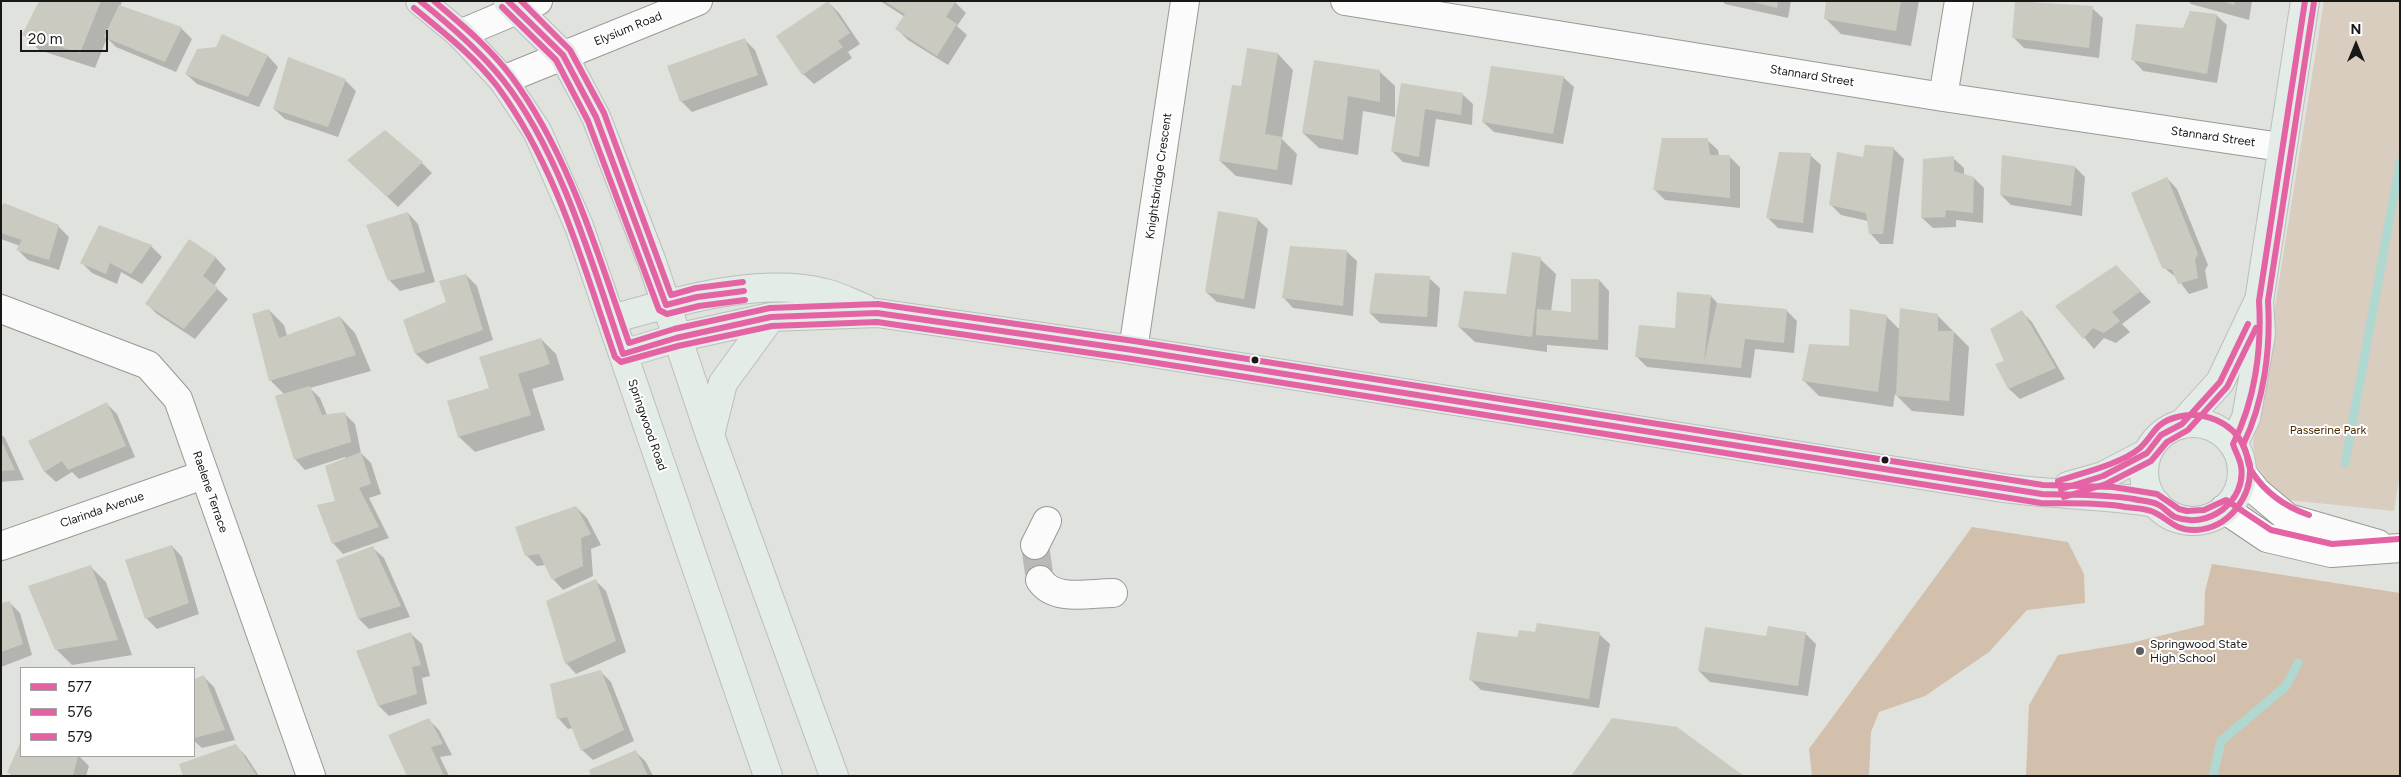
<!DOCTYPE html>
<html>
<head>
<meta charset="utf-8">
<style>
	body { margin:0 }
	#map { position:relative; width:2401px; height:777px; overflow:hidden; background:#e0e2dd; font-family:Figtree,sans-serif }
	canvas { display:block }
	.frame { position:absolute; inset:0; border:2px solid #181916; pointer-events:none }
	.legend { position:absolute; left:20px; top:667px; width:175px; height:90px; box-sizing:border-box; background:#fff; border:1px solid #a3a3a2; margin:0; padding:6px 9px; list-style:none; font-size:15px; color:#181916 }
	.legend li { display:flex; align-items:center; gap:10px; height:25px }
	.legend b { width:25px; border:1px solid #a3a3a2 }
	.north { position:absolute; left:2331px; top:20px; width:50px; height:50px; -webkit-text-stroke:4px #fff; paint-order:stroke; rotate:0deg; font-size:14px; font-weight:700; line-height:20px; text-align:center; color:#181916 }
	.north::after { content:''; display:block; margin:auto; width:18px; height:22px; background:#181916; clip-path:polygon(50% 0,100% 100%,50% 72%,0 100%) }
	.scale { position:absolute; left:20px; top:30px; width:88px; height:22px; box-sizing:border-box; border:2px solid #181916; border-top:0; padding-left:6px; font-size:15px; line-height:18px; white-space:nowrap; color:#181916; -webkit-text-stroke:4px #fff; paint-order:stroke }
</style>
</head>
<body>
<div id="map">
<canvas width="2401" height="777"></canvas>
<div class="frame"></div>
<ul class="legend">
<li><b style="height:6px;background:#e463a4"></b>577</li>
<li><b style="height:6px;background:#e463a4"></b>576</li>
<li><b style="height:6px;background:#e463a4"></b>579</li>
</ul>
<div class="north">N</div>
<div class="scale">20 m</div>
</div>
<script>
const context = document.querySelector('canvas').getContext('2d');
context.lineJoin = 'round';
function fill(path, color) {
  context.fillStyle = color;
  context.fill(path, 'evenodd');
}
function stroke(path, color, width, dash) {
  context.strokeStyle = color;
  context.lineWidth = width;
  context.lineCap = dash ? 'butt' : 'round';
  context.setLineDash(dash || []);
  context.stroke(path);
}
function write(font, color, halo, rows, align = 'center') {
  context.font = font + ' Figtree,sans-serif';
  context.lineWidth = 4;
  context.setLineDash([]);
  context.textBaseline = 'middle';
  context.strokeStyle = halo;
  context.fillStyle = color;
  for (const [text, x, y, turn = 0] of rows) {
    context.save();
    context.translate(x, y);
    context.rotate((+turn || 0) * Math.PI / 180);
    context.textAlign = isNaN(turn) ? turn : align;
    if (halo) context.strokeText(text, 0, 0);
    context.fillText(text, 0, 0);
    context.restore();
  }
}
const green = new Path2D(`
	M2324,1h76v472l-6,38 -115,-12 -24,-36 -2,-20z`);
const forest = new Path2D(`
	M1972,527l96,15 16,32 1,29 -58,7 -38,42 -64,44 -46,16 -8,20 -2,44h-57l-3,-27z
	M2212,564l188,29v183h-374l3,-71 29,-50 73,-12 73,-18 1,-34z`);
const shadow = new Path2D(`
	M41,1h81l-2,6 61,21 11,11 -16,33 -60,-25 -9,-9 -12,30 -56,-18 -15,-15z
	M880,1l75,1 11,11 -9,13 10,9 -19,30 -40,-25 -11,-11 8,-12z
	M1722,1h69l-3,17 -63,-14z
	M1828,1h91l-8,45 -70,-12 -16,-16z
	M2016,1l76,7 11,10 -4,40 -75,-10 -11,-11z
	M2188,1h64l-3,19 -58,-16z
	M829,3l10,10 21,31 -12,8 4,6 -38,26 -11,-10z
	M2216,15l11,10 -10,58 -74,-12 -10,-11 51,-31z
	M223,36l45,20 10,11 -19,40 -62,-23 -11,-10 31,-26z
	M744,39l11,11 13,35 -76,27 -10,-10 -13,-35z
	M1248,49l30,5 15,16 -11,69 15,15 -5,31 -56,-9 -16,-15 22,-73z
	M1315,62l64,9 16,15v31l-32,-6 -5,44 -39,-7 -16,-15z
	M1563,77l11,10 -11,57 -69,-12 -11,-10z
	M345,80l11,11 -18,46 -53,-18 -11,-10z
	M1402,84l60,10 11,10 -1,21 -36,-6 -7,48 -26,-5 -11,-11z
	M1707,140l11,10 1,6h10l11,11v41l-75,-8 -10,-10z
	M1893,148l11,11 -11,85h-13l-10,-11 -2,-12 -27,-6 -11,-11 34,-46z
	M1810,155l11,10 -8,68 -35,-5 -10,-10z
	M1953,158l11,10v7l10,3 10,10 -1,35 -27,-3v7l-23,1 -11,-10z
	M422,163l10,10 -34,34 -39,-37z
	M2075,167l10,10 -3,39 -71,-11 -10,-10z
	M2167,178l10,11 31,76 -3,5 3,18 -19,6 -12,-16 -14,-11z
	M1,209l57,17 11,11 -10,33 -31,-10 -10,-10 2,-4 -19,-7z
	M408,213l10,11 17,58 -35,9 -10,-10z
	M1257,219l11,10 -13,80 -38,-7 -11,-10z
	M100,226l51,20 11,11 -20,27 -21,-12 -4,12 -25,-11 -10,-10z
	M189,241l27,17 10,11 -12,17 14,13 -33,40 -38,-25 -10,-10z
	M1346,251l11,10 -4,55 -60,-8 -10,-11z
	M1540,259l16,15 -5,38 21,1 27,-33 10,11 -1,59 -61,-5v7l-72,-10 -16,-15 48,-32z
	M2116,267l35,35 -29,22 8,8 -14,11 -12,-5 -10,11 -37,-43z
	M466,275l11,11 16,54 -66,24 -11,-10 -11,-34 42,-18z
	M1429,278l11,10 -3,39 -57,-4 -10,-10z
	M1711,296l8,9 68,6 10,10 -3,32 -39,-4 -4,29 -104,-11 -11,-11 40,-27z
	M269,310l15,15 3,11 53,-19 15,16 16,38 -61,17 10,10 7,17 17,-2 11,11 6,29 10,10 10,31 -12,4 20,40 -46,16 -10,-11 3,-41 10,-43 -1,-2 -40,13 -10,-11 -10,-64 -15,-15z
	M2022,312l10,10 33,57 -45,20 -11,-10 -12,-24 9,-3z
	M1886,316l14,14 38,-14 31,31 -5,69 -52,-5 -17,-17 -2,13 -74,-11 -15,-15 46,-33z
	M541,339l15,15 8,26 -32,9 13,41 -70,22 -16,-15 -11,-35 42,-13z
	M107,404l10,10 18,43 -56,22 -7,-7 -16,10 -11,-10 -15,-31z
	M1,434l4,4 19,42 -23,2z
	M576,507l11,11 14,27 -10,4 2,27 -30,14 -10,-11 -7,-14 -9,1 -11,-11z
	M172,546l10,11 17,57 -42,15 -11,-11z
	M373,548l11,10 26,59 -41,12 -10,-10z
	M91,567l15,15 26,73 -60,10 -16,-16z
	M595,580l11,11 20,61 -50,22 -10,-11z
	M10,603l10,10 12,42 -31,12v-62z
	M1805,633l11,11 -8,52 -98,-14 -11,-11 68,-34z
	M411,634l11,10 8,32 -8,2 5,26 -38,12 -10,-10z
	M1599,634l11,10 -11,64 -118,-18 -11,-11 48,-40z
	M601,672l10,10 23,59 -41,19 -11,-10 -9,-22 -5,1 -10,-11z
	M204,677l10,10 21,53 -33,8 -8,-7v-60z
	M429,720l10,10 13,25 -12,2 9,19h-41z
	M21,744v12h58l10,10 -3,10h-74l-3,-4z
	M236,746l10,10 13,20h-74z
	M636,752l10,10 7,14h-61z`);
const stream = new Path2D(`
	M2345,463l55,-301
	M2213,776l8,-35 65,-55 12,-23`);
const building = new Path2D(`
	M39,1h62l-21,52 -58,-18z
	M828,1l22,32 -12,8 5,6 -41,28 -26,-39z
	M884,1h72l-10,16 11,7 -20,32 -42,-27 10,-15z
	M1750,1h28l-1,7z
	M1826,1h75l-5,30 -72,-12z
	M2015,1l78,5 -4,42 -77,-10z
	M2222,1h13l-1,4z
	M119,5l63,22 -17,35 -61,-25z
	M2190,11l27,3 -10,60 -76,-14 5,-36 47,4z
	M222,34l46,21 -20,42 -63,-23 12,-25 19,-2z
	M745,38l13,37 -78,27 -13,-36z
	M1247,48l31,5 -13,81 17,3 -5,33 -58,-9 13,-76 9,1z
	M288,57l58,22 -18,48 -55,-18z
	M1314,60l66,10v32l-32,-6 -5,44 -41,-7z
	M1491,66l73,10 -11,58 -71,-12z
	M1401,83l62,10 -2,22 -36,-6 -6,48 -28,-6z
	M385,130l38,32 -36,35 -40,-37z
	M1662,138h46l2,17h20v43l-77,-8z
	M1865,145l29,2 -11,87h-14l-3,-21 -37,-8 8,-53 26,5z
	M1779,152l32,1 -8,70 -37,-5z
	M2002,155l73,11 -4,40 -71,-11z
	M1954,156v15l20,6 -1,36 -27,-3 -1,7 -24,1 2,-59z
	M2167,177l31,77 -3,5 3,19 -20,6 -6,-14 -10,-2 -31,-75z
	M4,203l55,22 -10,35 -33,-10 6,-10 -21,-7v-26z
	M1218,211l40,7 -14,81 -39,-7z
	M408,212l17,60 -37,9 -22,-56z
	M99,225l53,20 -21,29 -21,-11 -4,11 -26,-11z
	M189,239l27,18 -13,19 15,12 -34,41 -39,-25z
	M1290,246l57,4 -4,56 -61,-8z
	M1512,252l29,5 -9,80 -74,-10 6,-36 42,3z
	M2116,265l25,26 -29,21 8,9 -16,12 -11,-5 -10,11 -28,-33z
	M1375,273l55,3 -3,41 -58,-4z
	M466,274l17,56 -68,24 -12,-34 43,-18 -7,-21z
	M1571,279h28l-1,61 -62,-5 1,-26 34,3z
	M1677,292l34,3 -7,67 13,-59 70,6 -3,34 -39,-4 -4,29 -106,-11 4,-32 36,3z
	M1900,308l38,6v17h16l-5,70 -53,-5z
	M269,309l10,29 61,-22 16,39 -87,26 -17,-67z
	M1850,309l37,6 -9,77 -76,-11 7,-37 40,2z
	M2022,310l34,58 -48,21 -13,-25 9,-3 -14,-32z
	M541,338l9,26 -32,10 13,41 -73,22 -11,-36 42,-13 -10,-31z
	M310,386l12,29 23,-3 6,30 -57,18 -19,-64z
	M107,402l19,44 -58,24 -6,-9 -18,11 -16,-31z
	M1,440l14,30 -14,1z
	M361,452l10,32 -12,4 20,39 -47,17 -15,-39 18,-4 -10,-35z
	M576,506l15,28 -10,4 2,28 -31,14 -13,-26 -14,2 -10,-29z
	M172,545l17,58 -44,16 -20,-59z
	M373,546l28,60 -43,13 -22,-59z
	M91,565l27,75 -63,10 -27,-64z
	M596,579l20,62 -51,23 -19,-63z
	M10,601l13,43 -22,8v-49z
	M1537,623l63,9 -11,67 -120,-19 8,-48 40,5 2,-7 16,2z
	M1768,626l38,6 -8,54 -100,-15 7,-44 61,9z
	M411,632l10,33 -9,2 5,27 -39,12 -22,-55z
	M601,670l23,60 -43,21 -14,-34 -10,2 -7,-35z
	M204,675l21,55 -31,8v-59z
	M429,718l14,26 -12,3 13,29h-37l-19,-41z
	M1612,718l65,9 67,49h-173z
	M21,741v15h57l-5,20h-56l-10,-3z
	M236,744l21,32h-74l-4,-12z
	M636,750l12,26h-57l-2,-6z`);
const minorTunnel = new Path2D(`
	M1035,545l5,35`);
const minor = new Path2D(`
	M1345,1l598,96 338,50
	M460,34l78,-33
	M503,80l195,-79
	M1943,97l16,-96
	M1,309l147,56 30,34 133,377
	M1133,350l52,-349
	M2242,473l15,19 31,26 90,26
	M2224,509l43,29 64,15 69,-5
	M1035,545l12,-24
	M1,546l202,-71
	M1040,580c14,22 49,13 73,13`);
const major = new Path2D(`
	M420,1l40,33 43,46 34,51 42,95 189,550
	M508,1l55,54 33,62 56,145 58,173 124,341
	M611,319c64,-17 148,-43 214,-26 13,3 26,10 39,15
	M623,354l53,-16 95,-21 106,-4 256,37 870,138c51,7 102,6 153,15
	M2144 472a49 49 0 1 1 98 0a49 49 0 1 1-98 0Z
	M2182,424l38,-42 37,-78
	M710,435l13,-52 48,-66
	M2233,444l13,-26 15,-84 -2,-33 46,-300
	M2068,486l35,-10 44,-23`);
const bus1 = new Path2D(`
	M420,1c30,24 59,49 83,79 58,73 90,186 120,274l53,-16 95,-21 106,-4 256,37 909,144c31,1 62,0 92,5 7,2 17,2 23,5 7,3 12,10 18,13 33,13 72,-16 66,-51 -1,-7 -6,-15 -8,-22 22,-43 29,-95 26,-143l46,-300
	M508,1l55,54 33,62 70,188 31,-8 47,-6
	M2061,489l42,-13 44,-23 14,-18 21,-11 38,-42 28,-58`);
const bus2 = new Path2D(`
	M502,7l54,53 32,61 71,189 8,4 32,-8 46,-6
	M414,8c29,24 60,48 83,78 59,79 86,179 118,271l6,5 57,-16 94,-20 105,-4 255,37 909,144c28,1 56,-1 84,4 8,1 18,1 26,4 17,6 22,20 45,19 33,-2 56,-33 54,-64 -1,-7 -5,-15 -7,-21 21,-43 28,-96 25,-144l46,-299
	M2064,497l42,-13 45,-23 16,-19 21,-12 39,-43 29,-59`);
const bus3 = new Path2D(`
	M434,1c27,23 55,46 77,75 58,78 86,176 118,267l45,-14 96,-21 108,-4 256,37 909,144 70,2 44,7 22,15 8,2 17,-1 22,-10 45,30 61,14 67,-5
	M521,1l49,49 34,63 67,182 25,-7 47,-6
	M2058,481c24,-8 63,-17 82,-33 14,-13 14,-25 37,-31 26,-7 56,5 67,30 4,8 3,18 8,25 13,20 34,35 57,43`);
const markers = [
	[1255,360,4.5,"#181916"],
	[1885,460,4.5,"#181916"],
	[2140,651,5,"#5e5f5c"]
];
const streetNames = [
	["Elysium Road",628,29,-22],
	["Stannard Street",1812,76,9],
	["Stannard Street",2213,137,8],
	["Knightsbridge Crescent",1159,176,-82],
	["Springwood Road",647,425,71],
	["Raelene Terrace",210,492,71],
	["Clarinda Avenue",102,510,-19]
];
const parkNames = [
	["Passerine Park",2328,430]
];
const poiNames = [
	["Springwood State",2150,644],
	["High School",2150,658]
];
fill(green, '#d8cdbf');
fill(forest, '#d2c0ad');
fill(shadow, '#0003');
stroke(stream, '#b0d8d0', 9);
fill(building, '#cbcac0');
stroke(minorTunnel, '#b8bab5', 28, [28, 14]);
stroke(minor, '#989a97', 30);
stroke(major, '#bdbebc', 30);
stroke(minor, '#fafbfa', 28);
stroke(major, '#e4ece7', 28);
stroke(bus1, '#e463a4', 6);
stroke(bus2, '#e463a4', 6);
stroke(bus3, '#e463a4', 6);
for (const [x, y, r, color] of markers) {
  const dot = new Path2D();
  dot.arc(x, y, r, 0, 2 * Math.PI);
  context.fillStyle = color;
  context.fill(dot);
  stroke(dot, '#fff', 2);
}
write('12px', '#181916', '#fff', streetNames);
write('12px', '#4c2a02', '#fff', parkNames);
write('12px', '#181916', '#fff', poiNames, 'left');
</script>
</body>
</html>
